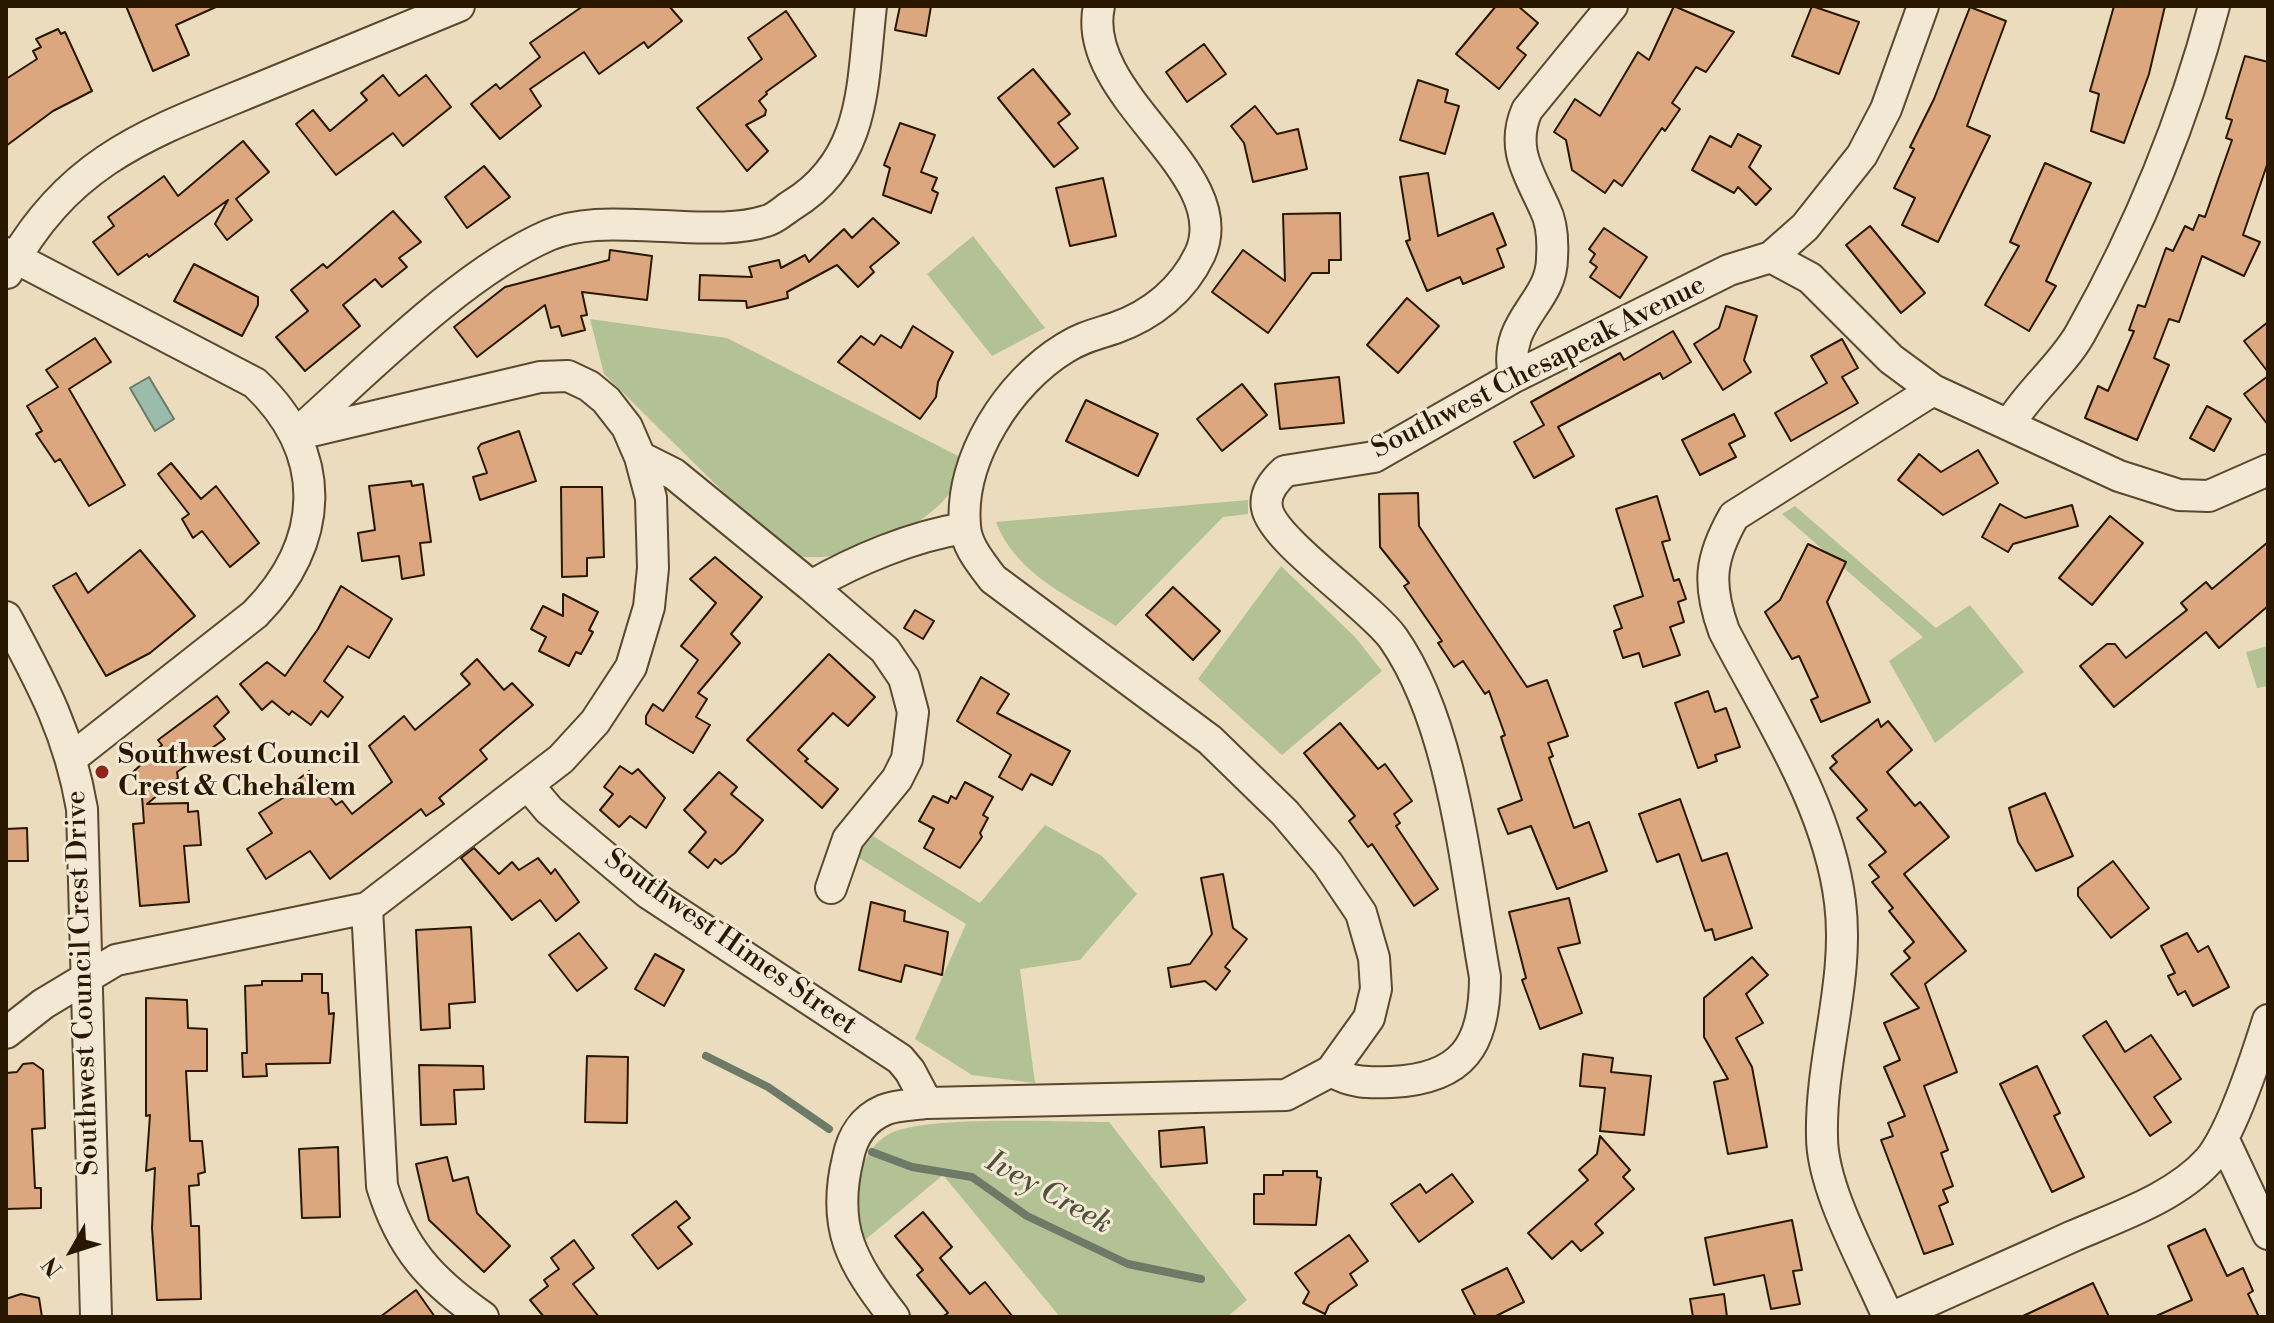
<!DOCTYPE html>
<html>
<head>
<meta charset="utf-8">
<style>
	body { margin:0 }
	#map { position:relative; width:2274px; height:1323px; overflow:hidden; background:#ebdcbd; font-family:"Libre Bodoni",serif }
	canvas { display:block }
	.frame { position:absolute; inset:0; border:8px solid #291700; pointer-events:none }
	.north { position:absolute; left:32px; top:1211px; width:80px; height:80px; -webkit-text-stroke:6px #f2e8d4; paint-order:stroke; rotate:231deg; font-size:22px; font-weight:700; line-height:32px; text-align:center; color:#291700 }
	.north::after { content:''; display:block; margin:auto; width:28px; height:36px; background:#291700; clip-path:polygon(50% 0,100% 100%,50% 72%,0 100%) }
</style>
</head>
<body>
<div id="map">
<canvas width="2274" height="1323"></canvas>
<div class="frame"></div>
<div class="north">N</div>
</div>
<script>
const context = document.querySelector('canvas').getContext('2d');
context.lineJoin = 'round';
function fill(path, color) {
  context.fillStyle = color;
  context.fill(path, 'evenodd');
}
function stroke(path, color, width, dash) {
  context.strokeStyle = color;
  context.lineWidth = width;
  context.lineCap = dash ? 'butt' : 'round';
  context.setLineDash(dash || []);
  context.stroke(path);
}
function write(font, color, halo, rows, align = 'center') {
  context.font = font + ' "Libre Bodoni",serif';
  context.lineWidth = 6;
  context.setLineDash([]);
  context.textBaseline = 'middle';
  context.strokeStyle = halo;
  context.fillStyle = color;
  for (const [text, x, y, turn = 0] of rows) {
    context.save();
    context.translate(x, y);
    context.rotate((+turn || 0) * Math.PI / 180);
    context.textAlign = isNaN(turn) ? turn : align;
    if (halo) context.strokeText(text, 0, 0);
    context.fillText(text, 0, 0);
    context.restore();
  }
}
const green = new Path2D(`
	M973,236l72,92 -53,28 -65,-82z
	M590,319l137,19 237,121c-4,12 -7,25 -15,35 -31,40 -115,76 -164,59l-181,-179z
	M1248,500v14l-25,3 -107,109c-45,-29 -100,-51 -120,-104z
	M1795,506l141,122 34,-23 54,67 -89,71 -46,-82 34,-24 -141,-123z
	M1281,566l74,71 27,34 -100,84 -84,-76z
	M2268,646v40l-11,2 -11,-36z
	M1045,825l57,31 35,38 -57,66 -60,9 15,114 -63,-8 -57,-36 51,-115 -110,-68 17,-20 107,67z
	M1109,1122l138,178 -20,17h-167l-117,-142 -84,70c-10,-36 -6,-90 30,-111 35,-19 174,-12 220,-12z`);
const water = new Path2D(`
	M149,377l25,42 -19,12 -25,-43z`);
const stream = new Path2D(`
	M706,1056l62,31 61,42
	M872,1152l40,15 60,10 55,39 101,48 73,15`);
const building = new Path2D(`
	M126,6h92l-42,19 13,30 -36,16z
	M583,6h86l13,15 -34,27 -4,-6 -45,32 -15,-22 -54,37 11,17 -41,33 -29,-35 25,-20 4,5 40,-32 -10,-14z
	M900,6h31l-5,30 -31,-6z
	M1496,6h22l20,17 -21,25 9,7 -27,34 -43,-35z
	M1674,6l60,26 -28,40 -10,-5 -24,36 8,6 -15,22 -3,-3 -40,58 -8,-6 -9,13 -33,-23 -6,-30 -12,-8 21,-33 25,17 38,-64 11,8z
	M1812,6l47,16 -20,52 -47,-18z
	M2114,6h51l-16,68 -25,69 -33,-12 8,-37 -9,-3z
	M1970,7l36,14 -39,105 23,10 -52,106 -36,-17 13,-27 -21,-10 20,-39 -4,-2 24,-48z
	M786,11l30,45 -50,36 1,2 -8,7 7,9 -1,5 -19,10 22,26 -21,20 -50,-63 65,-49 -14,-21z
	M58,29l3,5 4,-2 27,59 -39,20 -47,35v-67l31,-20 -4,-8 8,-4 -5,-8z
	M1204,44l22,30 -39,28 -21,-30z
	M2245,56l23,6v100l-25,73 17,7 -16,34 -42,-20 -23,66 -10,-3 -15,39 15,7 -32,75 -52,-22 13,-32 10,5 26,-60 -5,-1 9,-25 7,2 21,-59 7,3 12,-25 8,4 6,-15 6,2 27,-77 -6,-2 6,-18 -6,-2z
	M1033,69l37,45 -12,9 20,25 -24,19 -56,-69z
	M383,75l16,21 27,-21 25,32 -48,39 -10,-13 -57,42 -40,-51 17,-14 17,21 37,-31 -6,-7z
	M1418,80l30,10 -3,12 14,4 -14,48 -45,-14z
	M1255,106l22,28 21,-5 9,40 -54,13 -9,-39 -13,-17z
	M900,123l35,12 -14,37 16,6 -5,12 6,3 -7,20 -48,-18 7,-27 -6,-3z
	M1738,134l23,12 -12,21 22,22 -15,16 -18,-18 -4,6 -42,-23 18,-34 21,11z
	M243,141l26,31 -33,27 16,21 -25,20 -12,-16 13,-24 -79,57 -2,-3 -29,21 -25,-33 21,-16 -6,-9 56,-41 14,20z
	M2045,163l46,20 -45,98 10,5 -27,45 -44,-26 34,-59 -9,-4z
	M484,166l26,31 -43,31 -22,-31z
	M1428,173l10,63 55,-23 13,32 -9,4 7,18 -41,17 -3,-7 -33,14 -21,-50 4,-1 -10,-63z
	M1103,178l13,58 -46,10 -14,-58z
	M393,211l28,31 -22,16 8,9 -25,20 -7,-8 -32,26 17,21 -55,45 -29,-34 32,-26 -17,-21 32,-26 4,4z
	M1340,213l1,47h-12v13h-17l-44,60 -56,-41 31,-42 42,31 -2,-67z
	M873,218l26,25 -29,24 4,5 -16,15 -21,-22 -50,27 1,6 -41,10 -1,-7 -47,-1 1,-25 52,2 -3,-10 30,-7 2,8 24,-13 4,7 35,-33 8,9z
	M1870,226l55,67 -24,20 -55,-68z
	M1604,228l43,29 -27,41 -30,-21 7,-10 -7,-5 5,-8 -6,-5z
	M610,250l42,6 -5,44 -65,-8 5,23 -6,1 4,14 -23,6 -3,-10 -8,2 -6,-23 -68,52 -23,-30 51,-40 104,-27z
	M194,264l64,33v8l-16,31 -68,-35z
	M1407,298l32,28 -41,47 -31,-28z
	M1726,306l31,10 -13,44 7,12 -28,18 -29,-46 25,-16z
	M2268,322v50l-24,-31z
	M913,326l40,26 -15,30 -2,15 -16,22 -82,-57 23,-26 13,9 7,-10 20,13z
	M1673,331l18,31 -28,17 -3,-6 -102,54 16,29 -40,22 -20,-36 30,-17 -13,-23 89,-49 4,7z
	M95,338l16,24 -42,27 56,96 -36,21 -29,-47 -5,3 -19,-28 6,-3 -15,-25 31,-19 -12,-17z
	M1842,339l16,29 -16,9 16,26 -67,38 -16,-28 52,-30 -16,-27z
	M2268,376v49l-24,-31z
	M1339,377l5,46 -64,6 -5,-45z
	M1242,384l25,31 -45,36 -25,-32z
	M1086,400l72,34 -20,42 -72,-35z
	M2207,406l24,13 -17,32 -24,-13z
	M1734,414l11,22 -16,8 7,13 -36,18 -18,-35z
	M519,431l17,50 -56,19 -7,-23 14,-4 -9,-25 3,-4z
	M1978,450l20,33 -55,32 -45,-35 21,-26 22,18z
	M171,463l30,36 15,-13 43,57 -29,24 -28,-36 -9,7 -11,-19 7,-5 -31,-40z
	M411,481l1,5 11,-2 8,58 -11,1 4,32 -22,4 -3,-23 -37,5 -4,-28 17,-3 -6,-44z
	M561,487h41l2,70 -17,1v18l-25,1z
	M1418,493l1,33 108,161 20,-7 21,56 -20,7 5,13 -4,2 25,70 15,-6 18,49 -50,18 -26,-63 -23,8 -10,-25 24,-9 -21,-63 4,-2 -16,-44 -4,3 -22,-33 -9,6 -16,-24 4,-2 -38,-55 5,-3 -29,-36 -1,-53z
	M1657,496l13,44 -8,2 12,39 5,-2 7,20 -8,3 6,20 -14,5 10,28 -37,12 -4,-14 -16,5 -9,-27 8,-3 -8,-22 29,-10 -27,-87z
	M2000,504l25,14 47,-13 6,21 -65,18 -5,8 -26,-15z
	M2110,516l33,27 -51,62 -33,-27z
	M2268,542v64l-49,42 -13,-16 -92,75 -34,-41 27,-22h8l11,14 61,-48 -6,-7 25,-21 6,7z
	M1808,544l38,18 -19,40 43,100 -49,20 -10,-22 7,-3 -19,-41 -7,3 -27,-47 15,-12z
	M140,550l55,66 -45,37 -44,23 -53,-90 23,-13 12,20z
	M715,557l47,40 -31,37 9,9 -42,50 9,6 -11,18 14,8 -17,28 -47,-29v-8l7,-12 10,7 35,-51 -17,-14 35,-43 -26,-24z
	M341,586l51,33 -23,39 -21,-12 -24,35 19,16 -15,20 -7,-6 -10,14 -19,-14 -3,4 -17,-14 -10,9 -22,-26 27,-22 18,14 33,-47z
	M1173,587l47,44 -27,29 -47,-45z
	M563,594l35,18 -9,18 4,2 -12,22 -5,-2 -7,14 -30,-15 7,-14 -15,-8 12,-23 20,10z
	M915,610l19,11 -11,18 -19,-11z
	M829,654l46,43 -27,29 -15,-13 -35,37 10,9 -3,2 33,28 -16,19 -75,-68z
	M477,659l27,31 8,-7 21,22 -53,45 7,9 -48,39 5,6 -18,12 -5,-7 -91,70 -20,-28 -44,28 -19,-30 25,-16 -13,-20 35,-22 -4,-5 19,-15 27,34 6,-4 10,13 40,-32 -23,-36 35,-30 11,14 55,-46 -9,-10z
	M981,677l28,17 -12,19 73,38 -18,34 -21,-11 -9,16 -23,-13 12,-22 -54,-34z
	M1708,691l7,21 11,-4 14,39 -25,8 2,6 -19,7 -23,-65z
	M217,696l12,16 -15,14 11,13 -48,33 1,6 -31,26 41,-1v9l10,-1 3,34 -17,1 5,56 -49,4 -7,-82 11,-1 -3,-40 -9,-10 30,-28 -4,-5z
	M1878,719l3,8 7,-6 24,29 -25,22 28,34 5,-4 29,35 -45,37 62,77 -41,33 32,88 -33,14 24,64 -7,3 12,33 -10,4 5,12 -9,4 14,38 -29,10 -43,-114 12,-4 -5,-13 17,-7 -21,-49 16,-7 -16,-37 35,-15 -28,-34 19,-16 -6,-7 10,-9 -25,-31 4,-3 -21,-26 7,-5 -10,-12 17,-13 -29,-34 10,-8 -37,-42 7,-6 -5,-6z
	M1340,723l38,46 7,-5 27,37 -18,13 6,9 -4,3 42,63 -24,17 -42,-62 -4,3 -19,-26 6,-5 -51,-63z
	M620,766l12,8 6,-5 27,29 -19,30 -16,-12 -11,11 -19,-17 13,-16 -9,-7z
	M719,772l18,15 -6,7 32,26 -28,33 -14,11 -6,-5 -7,9 -19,-16 17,-20 -22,-22z
	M965,782l28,15 -10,18 5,3 -8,15 2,4 -22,31 -36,-20 10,-19 -15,-8 14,-25 15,7 3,-7 5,3z
	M2045,793l28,63 -37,15 -18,-29 -9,-34z
	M1680,799l22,62 25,-8 25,75 -37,12 -3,-11 -7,2 -26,-77 -22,8 -18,-48z
	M27,828l1,33h-22v-32z
	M474,848l25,26 13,-12 7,8 19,-12 13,16 4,-5 24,33 -23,19 -16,-21 -28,20 -51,-62z
	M2113,861l36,47 -38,30 -33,-42v-8z
	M1223,874l10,54 14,11 -22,28 5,4 -14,19 -11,-9 -34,6 -3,-19 22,-4 22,-30 -11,-56z
	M1569,898l11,45 -22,5 24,65 -42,16 -18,-49 4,-2 -17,-66z
	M871,902l34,9 -1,10 44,11 -6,43 -37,-10 -4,17 -42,-12z
	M471,927l4,75 -26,2 1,24 -29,2 -5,-100z
	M579,933l28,35 -30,23 -28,-36z
	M2187,933l11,19 10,-6 21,41 -36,19 -8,-15 -7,4 -10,-19 7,-3 -14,-27z
	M655,954l29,16 -20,36 -29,-17z
	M1752,957l16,18 -22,19 17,29 -27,15 16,29 15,80 -39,7 -14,-72 14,-3 -24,-42v-39z
	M302,974h20v19h6l1,21 5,-1 -4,50 -64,1 1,12 -24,1 -1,-24h5l-2,-67 17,-1v-4h40z
	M146,998l41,2 1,28 19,1v42h-21l4,70h12l3,31 -7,2 1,11 -10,1 2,40h8l2,73 -44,1 -5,-72 3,-60 -9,3 4,-56 -4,1z
	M2106,1021l19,31 26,-17 30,44 -27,18 17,25 -21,14 -67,-100z
	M1583,1054l30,4 -2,14 40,4 -7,59 -44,-4 5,-43 -25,-2z
	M587,1056l41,1 -1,66 -42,-1z
	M33,1063l10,7 2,58 -13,1 3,59h6v20l-35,1v-136l11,-1 6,-8z
	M419,1065l64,1 1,23 -30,1 2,34 -35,1z
	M2037,1066l23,47 -6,3 30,61 -32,15 -52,-108z
	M1204,1127l3,36 -46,4 -2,-36z
	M1600,1136l30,34 -7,7 11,12 -39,35 8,9 -22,18 -9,-10 -20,18 -24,-26 60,-53 -9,-10 18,-16z
	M338,1147l2,70 -38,1 -3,-69z
	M447,1157l6,24 15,-4 9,36 33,33 -26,26 -55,-52 -13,-56z
	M1283,1171h34v6l4,1 -5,47 -62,-1v-30h10v-19h19z
	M1452,1174l21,28 -54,40 -28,-38 29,-20 6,9z
	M676,1201l14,17 -12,9 14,17 -34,25 -26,-34z
	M923,1212l29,35 -12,11 30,36 15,-12 28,35h-71l6,-4 -31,-38 6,-5 -28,-34z
	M1792,1220l10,50 -9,1 7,33 -29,5 -7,-34 -50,10 -9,-47z
	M2205,1229l22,47 16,-8 10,23 -5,3 11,23h-105l38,-17 -24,-54z
	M1349,1235l19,26 -18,13 7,11 -28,20 -4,9 -22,-11 6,-11 -14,-19z
	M574,1240l20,28 -21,16 26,33h-55l-14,-17 18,-14 -4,-6 15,-11 -8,-11z
	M1507,1268l17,34 -30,15h-18l-14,-27z
	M2093,1283l16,34h-88z
	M416,1290l19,27h-55z
	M21,1294l18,4 3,19h-36v-18z
	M1724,1294l3,23h-34l-3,-18z`);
const minor = new Path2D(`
	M6,253l249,130c75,71 70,160 0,231l-182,143
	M1771,257l39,21 81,81 42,31 186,86 60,19 30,1 59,-26
	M7,273c62,-116 146,-141 260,-188 64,-26 128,-53 192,-79
	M1514,377c-12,-58 38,-73 38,-119 1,-16 0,-35 -7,-49 -15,-34 -35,-60 -18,-99l85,-104
	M2009,425c20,-34 52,-58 71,-91 58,-103 104,-214 134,-328
	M296,434c71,-63 167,-162 253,-199 35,-15 77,-10 114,-9 32,1 72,5 103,-5 9,-2 18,-11 26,-16 75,-46 70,-122 79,-199
	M640,457l34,17 137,112 74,64 19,28 9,34 -6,47 -10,20 -49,60 -17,49
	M811,586c45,-26 102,-50 154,-58
	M6,617c36,67 63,116 76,192l14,508
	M528,785l21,25 99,83 252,166 10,12 17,32
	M367,908l15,278c19,62 48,94 101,131
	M6,1033l37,-29 73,-44 251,-52 194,-149 34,-37 36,-55 18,-60 4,-39 -2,-70 -11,-41 -13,-30 -21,-27 -17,-14 -21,-10 -28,1 -245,58
	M1331,1071c20,12 37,12 60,11 72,-3 94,-37 94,-105 -19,-105 -31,-252 -92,-339 -24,-33 -121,-98 -126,-130 -3,-15 8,-28 18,-37l89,-14 140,-80 215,-107 42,-13 34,-30 57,-72 24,-46 37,-103
	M2223,1138l45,96
	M894,1317c-42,-54 -63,-89 -46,-159 4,-21 15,-39 36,-48 12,-5 29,-5 43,-7l359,-8 45,-24 38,-53 7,-29 -2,-31 -13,-45 -33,-49 -43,-51 -75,-73 -217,-161c-11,-15 -27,-33 -28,-53 -6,-67 44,-144 100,-178 17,-11 32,-14 50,-20 37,-13 68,-38 85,-74 37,-82 -121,-157 -101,-248
	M1888,1317c-21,-50 -66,-127 -66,-180 -2,-79 28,-157 18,-235 -12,-97 -72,-186 -116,-271 -17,-47 -14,-73 10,-115l199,-126
	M1893,1317c60,-27 119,-53 178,-80 46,-20 104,-39 138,-77 22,-26 48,-105 59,-140`);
const markers = [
	[102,772,8,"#8f2418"]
];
const streetNames = [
	["Southwest Chesapeak Avenue",1539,368,-27],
	["Southwest Himes Street",730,943,35],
	["Southwest Council Crest Drive",84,983,-92]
];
const poiNames = [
	["Southwest Council",118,756],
	["Crest & Chehalem",118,788]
];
const waterNames = [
	["Ivey Creek",1048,1194,29]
];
fill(green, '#b2c295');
fill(water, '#99bcab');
stroke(water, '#6c7a67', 2);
stroke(stream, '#6c7a67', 8);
fill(building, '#dca67e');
stroke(building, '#291700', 2);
stroke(minor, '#5a482f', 34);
stroke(minor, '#f2e8d4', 30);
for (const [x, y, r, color] of markers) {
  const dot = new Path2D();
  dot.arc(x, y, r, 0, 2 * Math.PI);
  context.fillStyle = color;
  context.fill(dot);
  stroke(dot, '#f2e8d4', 3);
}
write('28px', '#291700', '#f2e8d4', streetNames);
write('bold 28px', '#291700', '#f2e8d4', poiNames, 'left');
write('italic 30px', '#50513c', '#f2e8d4', waterNames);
</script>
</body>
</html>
